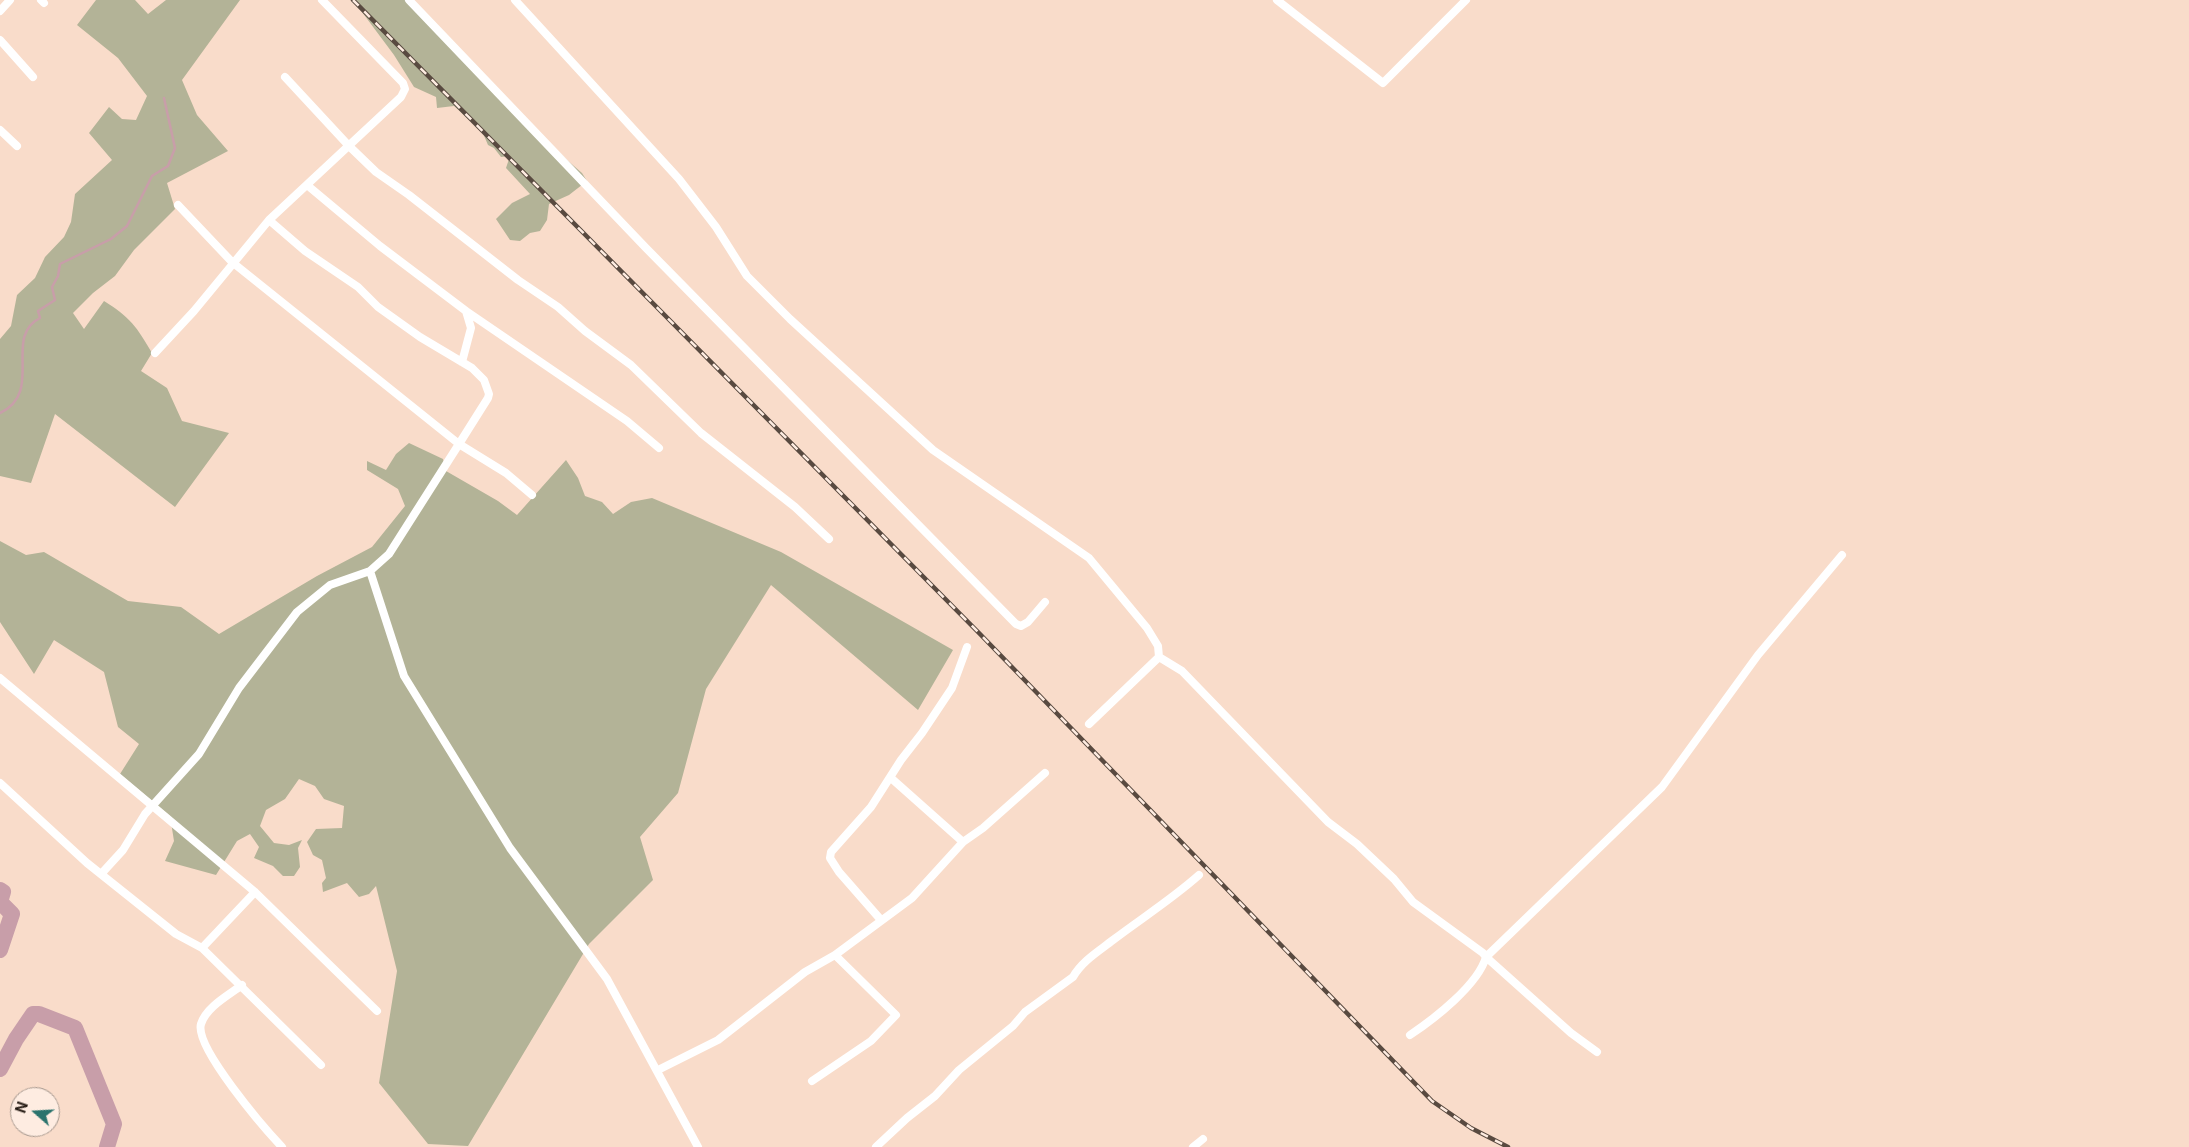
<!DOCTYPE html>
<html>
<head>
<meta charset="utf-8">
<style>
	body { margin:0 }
	#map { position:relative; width:2189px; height:1147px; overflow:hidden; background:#f9dcca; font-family:Inter,sans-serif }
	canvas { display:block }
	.north { position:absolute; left:10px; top:1087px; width:50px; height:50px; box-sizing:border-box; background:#feece1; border:1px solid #a6988e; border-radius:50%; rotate:289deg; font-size:14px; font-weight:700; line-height:20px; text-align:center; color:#231912 }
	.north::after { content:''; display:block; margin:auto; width:18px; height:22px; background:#2b736d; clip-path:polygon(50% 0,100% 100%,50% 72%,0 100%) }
</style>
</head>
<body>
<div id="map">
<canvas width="2189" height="1147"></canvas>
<div class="north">N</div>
</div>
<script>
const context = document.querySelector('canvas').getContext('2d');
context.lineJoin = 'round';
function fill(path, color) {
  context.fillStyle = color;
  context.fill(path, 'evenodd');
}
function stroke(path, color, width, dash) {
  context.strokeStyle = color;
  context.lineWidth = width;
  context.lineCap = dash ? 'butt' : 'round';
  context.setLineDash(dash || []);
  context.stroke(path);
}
const green = new Path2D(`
	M96,0h39l13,14 18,-14h74l-58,80 15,35 31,36 -61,32 8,26 -41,41 -19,26 -22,17 -20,20 11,16 20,-28c26,16 33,26 48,52l-11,18 26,17 15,33 47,12 -54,74 -120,-93 -24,69 -31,-7v-137l11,-13 6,-31 18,-17 10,-21 19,-20 7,-15 4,-28 37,-34 -23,-27 20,-26 13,12 14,1 11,-24 -29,-38 -41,-33z
	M353,0h54l160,160 15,13 5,8 -18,14 -20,9 -2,16 -7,11 -10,2 -10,8 -10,-1 -14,-21 16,-16 18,-9 -24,-26 4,-12 -9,1 -7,-9 -6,-3 -6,-14 -28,-25 -17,2 -1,-11 -22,-10 -20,-32z
	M409,443l34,16 3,12 52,30 19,14 49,-55 12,18 7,18 17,6 11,12 18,-12 21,-4 129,54 172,98 -35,60 -147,-125 -65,104 -28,104 -38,44 13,43 -64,64 -121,202 -40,-2 -49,-61 18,-112 -21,-85 -7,8 -10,3 -12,-14 -24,9 -1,-9 4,-5 -4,-18 -9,-5 -6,-13 9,-13 26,-1 2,-22 -20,-7 -9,-13 -16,-7 -14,20 -19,11 -6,16 14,17 15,2 13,-5 -4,8 2,19 -6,9h-11l-10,-10 -19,-8 5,-11 -9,-13 -13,7 -21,34 -51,-14 9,-20 -4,-25 -50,-42 19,-30 -21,-17 -14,-55 -50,-32 -20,34 -34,-52v-81l26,14 18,-3 84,49 53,6 38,27 98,-58 55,-29 33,-41 -7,-17 -31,-19v-9l19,9 10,-16z`);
const stream = new Path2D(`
	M0,413c45,-21 2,-76 40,-95l-2,-7 17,-11 -3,-13 6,-11 2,-12 51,-25 16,-13 25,-50 16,-10 7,-18 -11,-50`);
const river = new Path2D(`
	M0,890l3,2 -3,10 12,12 -12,36
	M0,1069l16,-30 17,-25h6l36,14 39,96 -7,23`);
const street = new Path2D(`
	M41,0l3,3
	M409,0l237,248 370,376 5,2 7,-4 17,-20
	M515,0l164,179 37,48 31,49 43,43 143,131 156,108 58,70 11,18 1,11 -70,67
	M1277,0l106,83 83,-83
	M0,11l10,-11
	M0,40l33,37
	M285,77l64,69 27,26 33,23 109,85 40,27 27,24 46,34 70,68 94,74 34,32
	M0,130l17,16
	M307,185l73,61 86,65 5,17 -9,34
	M269,220l36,31 53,36 20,20 42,30 52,31 12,12 5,14 -1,4 -29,46 47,29 26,22
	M466,311l161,110 32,27
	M155,353l39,-42 75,-91 132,-123 4,-8 -2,-6 -81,-83
	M370,571l34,105 106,172 97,131 91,168
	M1159,657l23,14 146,151 29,22 37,35 19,23 70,51 3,4c-8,28 -52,62 -76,78
	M0,678l255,214 122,119
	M891,778l72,64
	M0,783l87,80 89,71 26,14 119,117
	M102,873l21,-23 22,-36 54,-60 40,-66 58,-76 33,-27 40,-14 19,-17 70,-110 -227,-182 -54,-57
	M881,920l-42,-48 -9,-14 1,-6 40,-45 30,-47 21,-27 30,-45 15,-41
	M202,948l53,-56
	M242,985c-13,10 -36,22 -41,39 -7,23 64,105 81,123
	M1597,1052l-26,-19 -85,-76 176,-170 96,-132 84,-100
	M658,1070l60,-30 87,-68 30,-17 77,-57 51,-56 20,-14 62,-55
	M812,1081l59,-40 25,-26 -61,-60
	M876,1147l31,-29 28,-22 24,-26 54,-44 12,-14 48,-35c9,-16 26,-26 40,-37 29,-22 59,-41 86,-65
	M1193,1147l10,-8`);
const rail = new Path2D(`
	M353,0l626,633 453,468 39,27 37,19`);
fill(green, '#b3b397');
stroke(stream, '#c89ea9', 2.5);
stroke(river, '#c89ea9', 16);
stroke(street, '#fff', 8);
stroke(rail, '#594a40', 4.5);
stroke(rail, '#feece1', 2.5, [8]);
</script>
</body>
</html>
